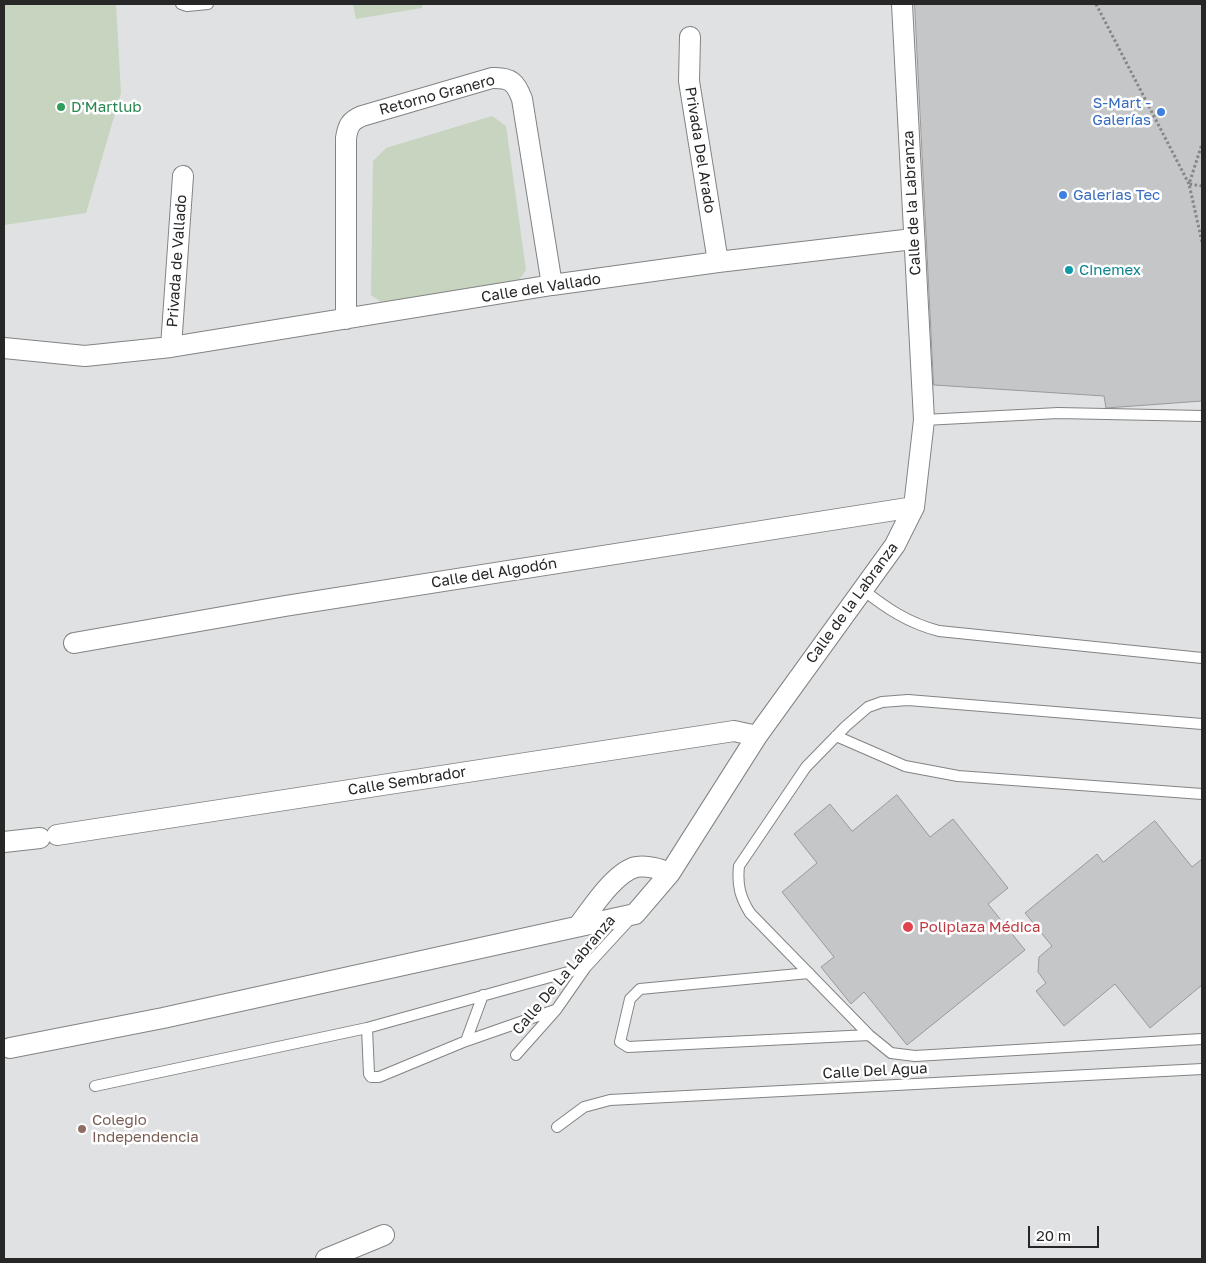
<!DOCTYPE html>
<html>
<head>
<meta charset="utf-8">
<style>
	body { margin:0 }
	#map { position:relative; width:1206px; height:1263px; overflow:hidden; background:#e0e1e3; font-family:"Golos Text",sans-serif }
	canvas { display:block }
	.frame { position:absolute; inset:0; border:5px solid #272728; pointer-events:none }
	.scale { position:absolute; left:1028px; top:1226px; width:71px; height:22px; box-sizing:border-box; border:2px solid #272728; border-top:0; padding-left:6px; font-size:15px; line-height:18px; white-space:nowrap; color:#272728; -webkit-text-stroke:4px #fff; paint-order:stroke }
</style>
</head>
<body>
<div id="map">
<canvas width="1206" height="1263"></canvas>
<div class="frame"></div>
<div class="scale">20 m</div>
</div>
<script>
const context = document.querySelector('canvas').getContext('2d');
context.lineJoin = 'round';
function fill(path, color) {
  context.fillStyle = color;
  context.fill(path, 'evenodd');
}
function stroke(path, color, width, dash) {
  context.strokeStyle = color;
  context.lineWidth = width;
  context.lineCap = dash ? 'butt' : 'round';
  context.setLineDash(dash || []);
  context.stroke(path);
}
function write(font, color, halo, rows, align = 'center') {
  context.font = font + ' "Golos Text",sans-serif';
  context.lineWidth = 5;
  context.setLineDash([]);
  context.textBaseline = 'middle';
  context.strokeStyle = halo;
  context.fillStyle = color;
  for (const [text, x, y, turn = 0] of rows) {
    context.save();
    context.translate(x, y);
    context.rotate((+turn || 0) * Math.PI / 180);
    context.textAlign = isNaN(turn) ? turn : align;
    if (halo) context.strokeText(text, 0, 0);
    context.fillText(text, 0, 0);
    context.restore();
  }
}
const green = new Path2D(`
	M4,4h112l5,89 -35,120 -82,12z
	M353,4h69v4l-66,11z
	M492,116l14,10 20,144 -9,13 -133,21 -13,-9 2,-134 13,-13z`);
const building = new Path2D(`
	M915,4h287v397l-96,7 -2,-12 -170,-11z
	M897,795l33,42 23,-18 55,69 -20,16 37,46 -118,95 -43,-53 -13,12 -30,-37 13,-10 -52,-65 35,-29 -23,-29 36,-30 22,27z
	M1155,821l37,46 10,-8v126l-52,43 -35,-44 -51,42 -28,-35 10,-8 -8,-11 1,-15 13,-11 -27,-33 72,-59 6,8z`);
const path = new Path2D(`
	M1096,4l93,180 13,-40
	M1202,186l-13,-2 13,58`);
const lane = new Path2D(`
	M181,4l6,2 21,-2
	M924,420l134,-7 144,3
	M862,589c24,19 46,34 77,42l263,27
	M1202,724l-294,-24 -26,2 -14,5 -22,19 -40,41 -67,99c-2,19 1,31 11,47l119,122 22,18 24,3 287,-17
	M836,736l69,30 53,10 244,18
	M809,973l-169,16 -10,10 -10,43 8,5 241,-12
	M483,995l-17,46 -87,36h-8l-2,-3 -2,-46 219,-61
	M466,1041l89,-31
	M516,1055l40,-45 30,-43 46,-50
	M95,1086l272,-58
	M557,1127l27,-20 26,-7 592,-31`);
const street = new Path2D(`
	M690,37l-1,44 29,181
	M346,319v-181c2,-12 4,-17 16,-22l130,-38c19,-1 24,5 30,21l30,186
	M171,347l12,-171
	M4,348l81,8 86,-9 381,-62 166,-23 195,-23
	M74,643l211,-37 629,-99
	M57,835l677,-104 23,5
	M4,842l36,-4
	M579,925c13,-17 36,-53 57,-58 12,-2 23,2 34,6
	M10,1048l153,-30 472,-104 35,-41 87,-137 138,-191 19,-38 10,-87 -22,-416
	M326,1259l58,-24`);
const markers = [
	[61,107,5,"#2e9e5b"],
	[1161,112,5,"#3f7fe0"],
	[1063,195,5,"#3f7fe0"],
	[1069,270,5,"#0f9aa8"],
	[908,927,6,"#e0444e"],
	[82,1129,5,"#8d6e63"]
];
const streetNames = [
	["Retorno Granero",437,95,-15],
	["Privada Del Arado",700,150,81],
	["Calle de la Labranza",912,203,-93],
	["Privada de Vallado",177,261,-86],
	["Calle del Vallado",541,288,-9],
	["Calle del Algodón",494,573,-9],
	["Calle de la Labranza",852,603,-54],
	["Calle Sembrador",407,781,-9],
	["Calle De La Labranza",564,975,-50],
	["Calle Del Agua",875,1071,-3]
];
const shopNames = [
	["S-Mart -",1151,103],
	["Galerías",1151,120],
	["Galerias Tec",1073,195,"left"]
];
const leisureNames = [
	["D'Martlub",71,107]
];
const cultureNames = [
	["Cinemex",1079,270]
];
const healthNames = [
	["Poliplaza Médica",919,927]
];
const educationNames = [
	["Colegio",92,1120],
	["Independencia",92,1137]
];
fill(green, '#c7d4bf');
fill(building, '#c5c6c7');
stroke(building, '#98999b', 1);
stroke(lane, '#828384', 12);
stroke(street, '#828384', 22);
stroke(path, '#858687', 3, [2.5, 2.5]);
stroke(lane, '#fff', 10);
stroke(street, '#fff', 20);
for (const [x, y, r, color] of markers) {
  const dot = new Path2D();
  dot.arc(x, y, r, 0, 2 * Math.PI);
  context.fillStyle = color;
  context.fill(dot);
  stroke(dot, '#fff', 2);
}
write('15px', '#272728', '#fff', streetNames);
write('15px', '#366cbe', '#fff', shopNames, 'right');
write('15px', '#27864d', '#fff', leisureNames, 'left');
write('15px', '#0d838f', '#fff', cultureNames, 'left');
write('15px', '#be3a42', '#fff', healthNames, 'left');
write('15px', '#785e54', '#fff', educationNames, 'left');
</script>
</body>
</html>
